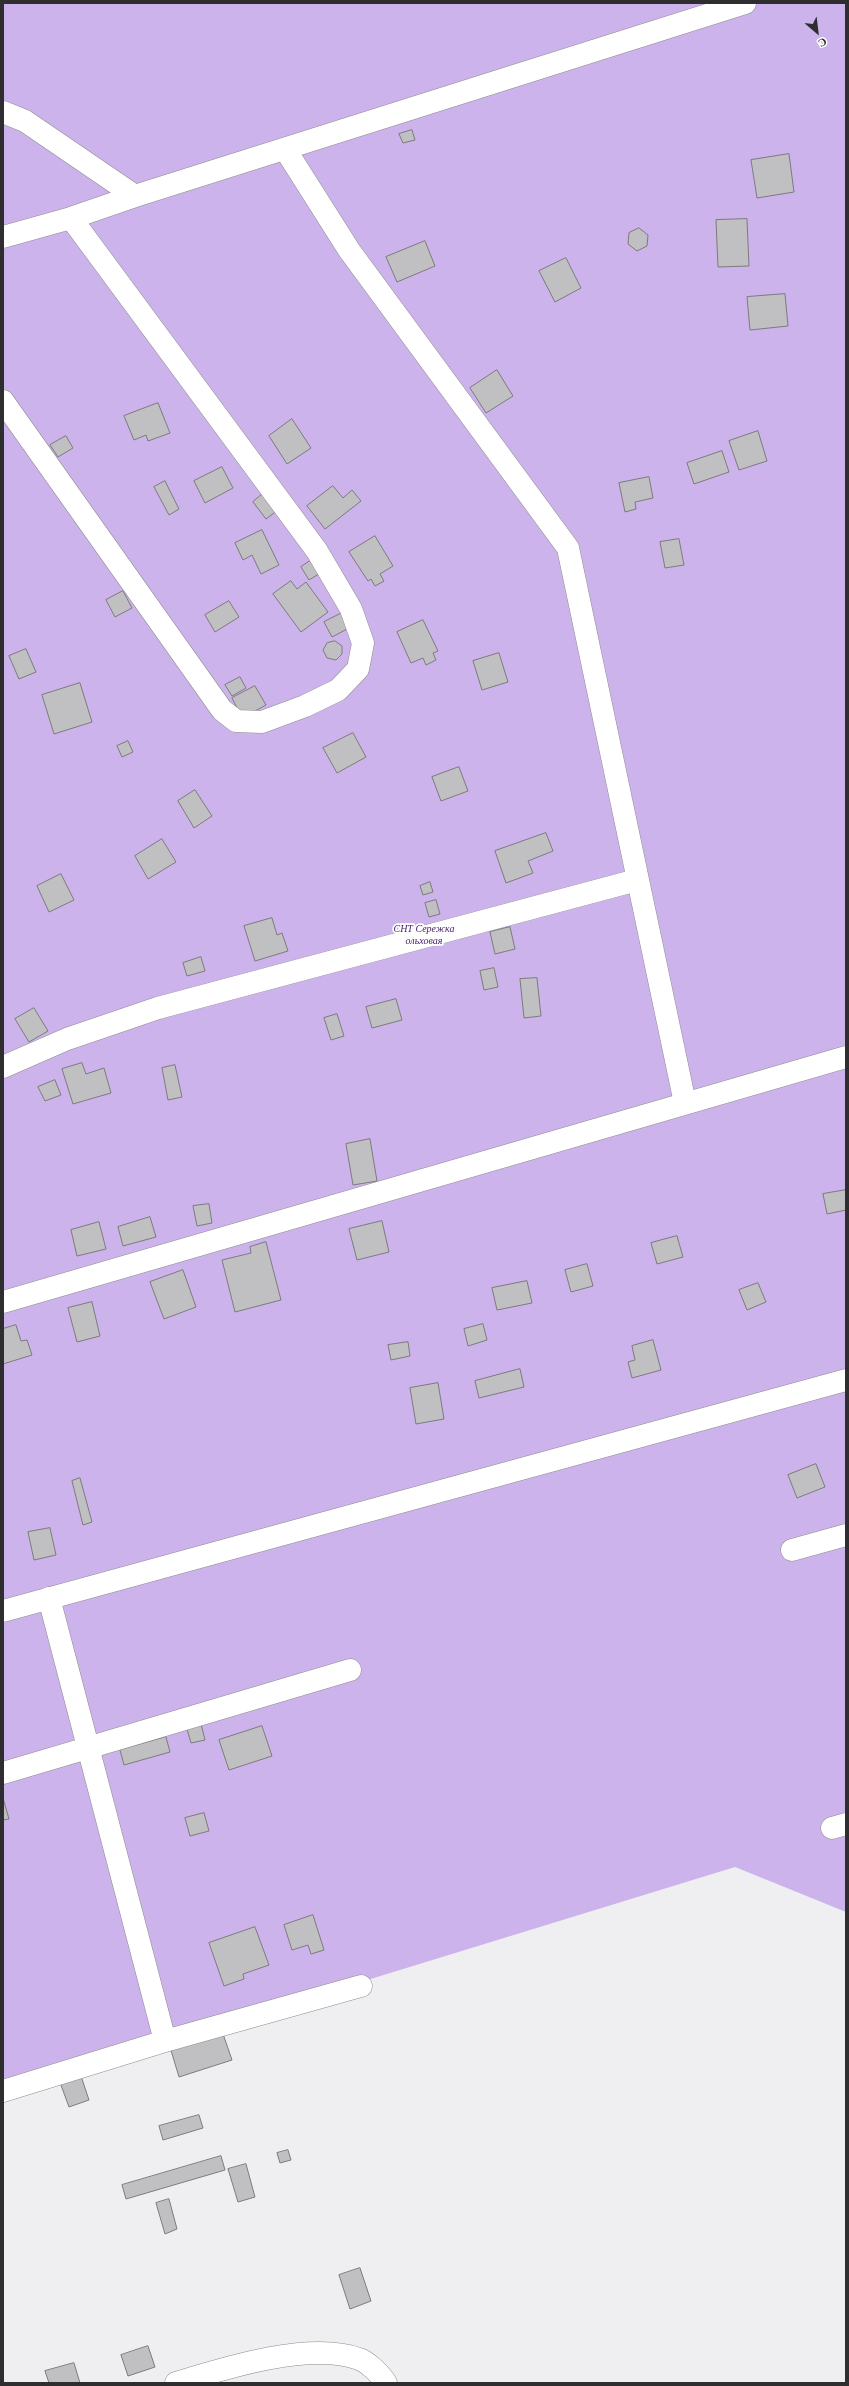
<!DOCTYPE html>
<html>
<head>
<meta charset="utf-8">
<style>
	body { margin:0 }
	#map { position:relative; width:849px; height:2386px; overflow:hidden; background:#efeef1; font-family:"Times New Roman",serif }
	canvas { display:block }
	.frame { position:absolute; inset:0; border:4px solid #2e2d2f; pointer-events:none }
	.north { position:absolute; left:797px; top:12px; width:40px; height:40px; -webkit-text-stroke:3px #fff; paint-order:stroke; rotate:152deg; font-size:11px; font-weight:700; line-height:16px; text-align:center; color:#2e2d2f }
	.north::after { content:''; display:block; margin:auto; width:14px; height:18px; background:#2e2d2f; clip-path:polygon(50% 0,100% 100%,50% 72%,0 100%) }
</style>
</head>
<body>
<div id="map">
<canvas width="849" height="2386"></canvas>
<div class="frame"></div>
<div class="north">С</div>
</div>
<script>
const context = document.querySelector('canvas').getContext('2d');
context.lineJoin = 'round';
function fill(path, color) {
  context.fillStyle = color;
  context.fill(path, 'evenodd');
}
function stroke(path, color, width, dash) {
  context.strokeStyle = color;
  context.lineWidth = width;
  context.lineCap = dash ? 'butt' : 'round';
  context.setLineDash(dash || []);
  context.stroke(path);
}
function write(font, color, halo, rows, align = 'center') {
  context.font = font + ' "Times New Roman",serif';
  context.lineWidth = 3.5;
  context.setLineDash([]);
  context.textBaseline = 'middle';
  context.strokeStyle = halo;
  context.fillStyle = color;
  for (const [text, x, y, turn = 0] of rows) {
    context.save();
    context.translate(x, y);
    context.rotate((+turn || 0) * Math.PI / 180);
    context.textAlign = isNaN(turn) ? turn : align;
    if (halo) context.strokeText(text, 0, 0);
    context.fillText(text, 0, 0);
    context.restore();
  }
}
const green = new Path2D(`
	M3,3h843v1909l-111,-45 -732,225z`);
const building = new Path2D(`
	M412,130l3,10 -12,3 -4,-9z
	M789,154l5,38 -37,6 -6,-38z
	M747,219l2,47 -31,1 -2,-47z
	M639,228l9,7 -1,11 -10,5 -9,-7 1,-11z
	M425,241l10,25 -38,16 -11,-25z
	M566,258l15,30 -26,14 -16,-31z
	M785,294l3,32 -38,4 -3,-33z
	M497,370l16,26 -27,17 -16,-25z
	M158,403l12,30 -22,8 -2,-6 -12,5 -10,-24z
	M292,419l19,29 -24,16 -18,-28z
	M758,431l9,30 -28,9 -10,-29z
	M66,436l7,12 -15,9 -8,-12z
	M722,451l7,21 -35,12 -7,-21z
	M222,467l11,21 -28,15 -11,-22z
	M649,477l4,21 -18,4 1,7 -11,3 -6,-29z
	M165,481l14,28 -10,6 -15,-28z
	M333,486l10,12 9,-8 9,11 -36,28 -18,-23z
	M265,492l13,18 -12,9 -13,-17z
	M262,530l17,35 -18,9 -9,-19 -9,5 -8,-17z
	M375,536l18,30 -13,8 4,7 -9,5 -4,-7 -3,2 -19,-29z
	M679,539l5,26 -19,3 -5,-26z
	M313,559l9,13 -13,8 -8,-13z
	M291,581l6,8 9,-7 22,30 -27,20 -28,-38z
	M123,591l9,17 -17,9 -9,-17z
	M229,601l10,16 -24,15 -10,-17z
	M342,613l7,15 -17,9 -8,-15z
	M423,620l15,31 -5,2 3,7 -10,5 -3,-7 -12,5 -14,-31z
	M335,641l7,5v8l-6,6 -9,-2 -4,-8 4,-7z
	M26,649l10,23 -17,7 -10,-23z
	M499,653l9,29 -26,8 -9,-29z
	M240,677l6,11 -14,8 -7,-11z
	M80,683l12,39 -38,12 -12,-39z
	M255,686l11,19 -24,13 -10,-20z
	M353,733l13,24 -29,16 -14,-25z
	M128,741l5,11 -11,5 -5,-11z
	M459,767l9,24 -27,10 -9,-24z
	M195,790l17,26 -18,12 -16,-27z
	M546,833l7,18 -25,10 5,12 -27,10 -11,-32z
	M162,839l14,23 -28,17 -13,-23z
	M61,874l13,26 -25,12 -12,-26z
	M430,882l3,10 -10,3 -3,-9z
	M436,900l4,14 -11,3 -4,-14z
	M272,918l5,17 5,-2 6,18 -33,10 -11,-35z
	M510,927l5,22 -20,5 -5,-22z
	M201,957l4,14 -18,5 -4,-13z
	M494,968l4,19 -14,3 -4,-19z
	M537,978l4,38 -17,2 -4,-39z
	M396,999l6,21 -30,8 -6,-21z
	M34,1008l14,23 -19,11 -14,-23z
	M337,1014l7,22 -13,4 -7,-22z
	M82,1063l4,11 18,-6 7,25 -38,11 -11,-35z
	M175,1065l7,32 -14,3 -6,-32z
	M55,1080l6,15 -16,6 -7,-14z
	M370,1139l7,42 -24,4 -7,-41z
	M846,1190v20l-19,4 -4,-20z
	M209,1204l3,19 -15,3 -4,-20z
	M150,1217l6,20 -33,9 -5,-19z
	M382,1221l7,31 -32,8 -8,-31z
	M99,1222l7,27 -29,7 -6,-26z
	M677,1236l6,21 -26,7 -6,-21z
	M266,1242l15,58 -46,12 -13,-52 29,-7 -1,-6z
	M587,1264l6,22 -22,6 -6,-22z
	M183,1270l13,37 -32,12 -14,-37z
	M527,1281l5,22 -35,7 -5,-22z
	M758,1283l8,19 -19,8 -8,-20z
	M92,1302l8,34 -23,6 -9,-34z
	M483,1324l4,16 -19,6 -4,-17z
	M16,1325l5,16 6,-1 5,15 -29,9v-35z
	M653,1340l8,30 -29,8 -4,-16 7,-2 -3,-14z
	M408,1342l2,14 -19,4 -3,-15z
	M520,1369l4,18 -45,11 -4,-17z
	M438,1383l6,36 -28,5 -6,-36z
	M816,1464l9,23 -28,11 -9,-23z
	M80,1478l12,44 -9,3 -11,-44z
	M50,1528l6,27 -22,5 -6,-28z
	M201,1724l4,16 -14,3 -4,-14z
	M262,1726l10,30 -43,14 -10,-30z
	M166,1737l4,15 -46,13 -4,-15z
	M3,1798l6,21 -6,1z
	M204,1813l5,18 -19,5 -5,-18z
	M313,1915l11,35 -13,4 -3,-9 -16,5 -8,-25z
	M255,1927l14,38 -26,9 1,5 -20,7 -15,-43z
	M222,2031l10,29 -53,17 -9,-30z
	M79,2070l10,30 -20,7 -11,-30z
	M199,2115l4,13 -40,12 -4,-14z
	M288,2150l3,10 -11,3 -3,-10z
	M221,2156l4,14 -99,29 -4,-14z
	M246,2164l9,33 -17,5 -10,-33z
	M169,2199l8,30 -12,5 -9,-31z
	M360,2268l11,33 -21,8 -11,-34z
	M148,2346l7,21 -27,9 -7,-21z
	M74,2363l6,20h-31l-4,-12z`);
const minor = new Path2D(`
	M3,112l22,9 110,75
	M285,149l64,101 219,298 117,555
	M3,237l68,-19 64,-22 610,-193
	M3,401l219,309 14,11 26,1 43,-16 33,-16 20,-21 5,-26 -12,-34 -34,-58 -246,-333
	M3,1067l64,-28 91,-31 479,-128
	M3,1302l843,-245
	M792,1550l54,-15
	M49,1598l116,443
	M3,1611l843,-231
	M3,1773l347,-103
	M832,1828l14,-4
	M3,2091l162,-50 196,-55
	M176,2383c49,-15 134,-42 183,-24 9,3 22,16 27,24`);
const parkNames = [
	["СНТ Сережка",424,929],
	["ольховая",424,941]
];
fill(green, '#cdb3ec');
fill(building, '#c0bfc2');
stroke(building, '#7c7b7d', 1);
stroke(minor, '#8e8c8f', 23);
stroke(minor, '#fff', 22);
write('italic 10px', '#482368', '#fff', parkNames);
</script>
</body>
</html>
